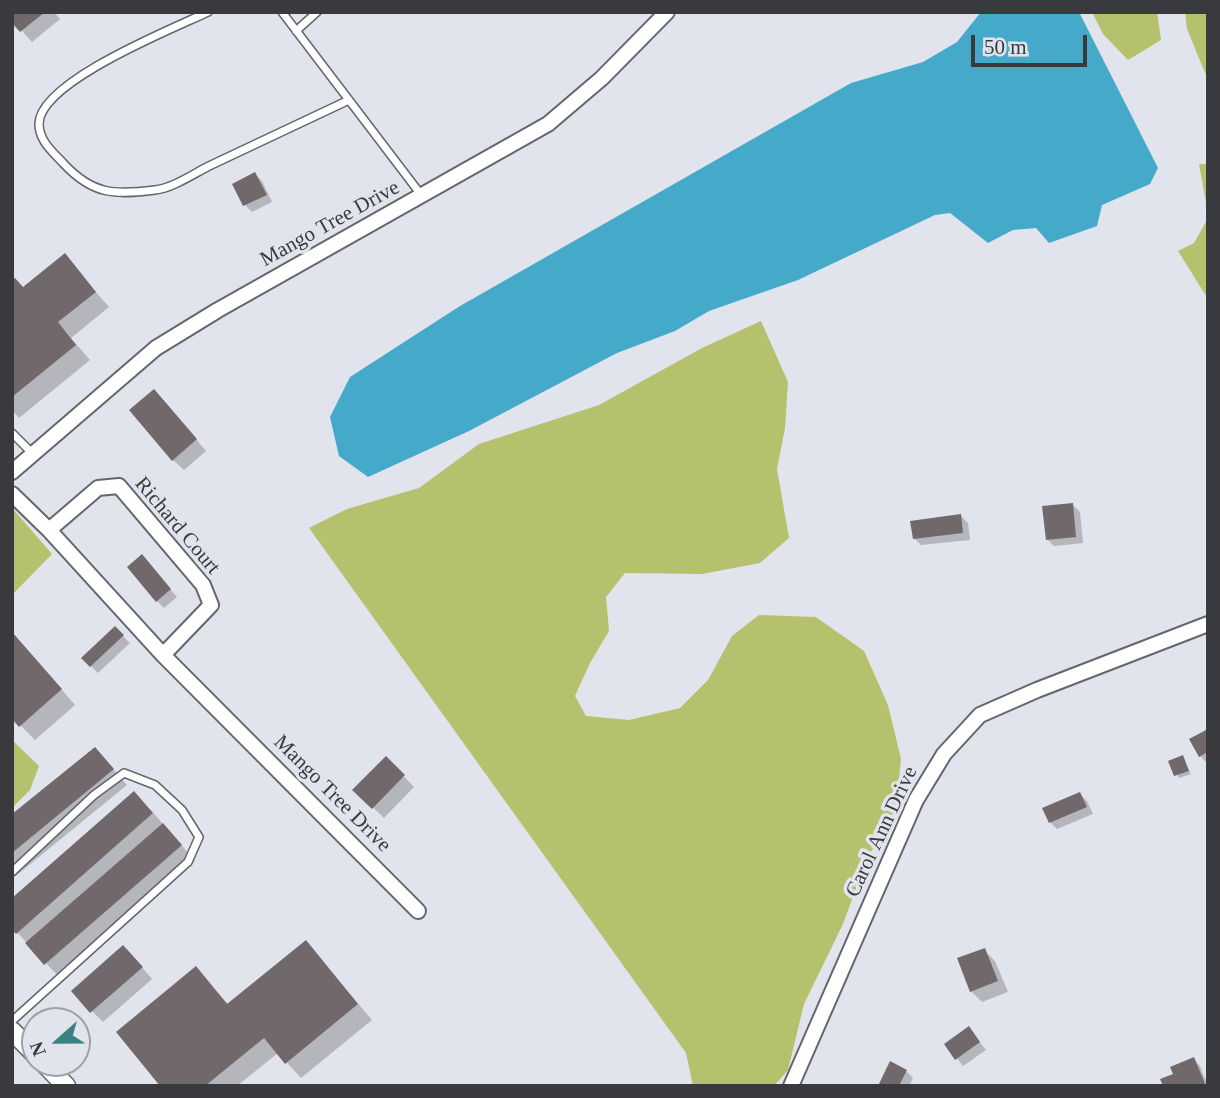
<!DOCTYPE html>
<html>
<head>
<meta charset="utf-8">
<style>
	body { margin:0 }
	#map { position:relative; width:1220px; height:1098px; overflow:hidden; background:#e1e4ec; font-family:"Times New Roman",serif }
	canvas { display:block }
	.frame { position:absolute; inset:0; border:14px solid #383a3d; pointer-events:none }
	.north { position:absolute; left:21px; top:1007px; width:70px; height:70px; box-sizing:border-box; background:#e1e4ec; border:2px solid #9da0a6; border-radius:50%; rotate:249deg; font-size:19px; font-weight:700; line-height:28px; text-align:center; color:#383a3d }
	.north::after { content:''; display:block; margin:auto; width:24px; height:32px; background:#3a8282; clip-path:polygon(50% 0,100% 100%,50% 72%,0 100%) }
	.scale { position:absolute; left:971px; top:35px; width:116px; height:32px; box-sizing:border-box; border:4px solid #383a3d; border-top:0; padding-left:9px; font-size:21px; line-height:24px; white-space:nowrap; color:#383a3d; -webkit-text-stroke:5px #e1e4ec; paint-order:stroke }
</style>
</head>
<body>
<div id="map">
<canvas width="1220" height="1098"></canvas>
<div class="frame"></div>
<div class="north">N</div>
<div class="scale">50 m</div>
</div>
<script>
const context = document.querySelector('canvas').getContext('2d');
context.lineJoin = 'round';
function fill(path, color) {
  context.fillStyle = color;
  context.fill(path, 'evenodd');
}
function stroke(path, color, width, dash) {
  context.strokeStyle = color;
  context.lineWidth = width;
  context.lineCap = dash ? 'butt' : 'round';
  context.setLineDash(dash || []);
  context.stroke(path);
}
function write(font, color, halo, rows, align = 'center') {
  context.font = font + ' "Times New Roman",serif';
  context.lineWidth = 7;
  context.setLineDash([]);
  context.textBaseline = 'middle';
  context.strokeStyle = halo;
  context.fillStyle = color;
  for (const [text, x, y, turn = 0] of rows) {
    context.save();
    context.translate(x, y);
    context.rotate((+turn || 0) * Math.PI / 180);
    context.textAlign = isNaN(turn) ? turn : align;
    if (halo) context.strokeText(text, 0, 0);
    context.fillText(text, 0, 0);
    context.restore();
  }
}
const green = new Path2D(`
	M1092,12h65l4,28 -33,20 -25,-26z
	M1185,12h23v68l-21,-51z
	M1199,164h9v50z
	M1208,218v81l-30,-48 16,-8z
	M761,321l27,61 -3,46 -8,41 12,69 -29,25 -58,11 -77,-1 -19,24 3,34 -19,32 -15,33 11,20 43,4 51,-12 28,-28 24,-44 27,-21 57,2 48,34 24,54 13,54 -5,50 -29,50 -24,65 -39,80 -16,66 -14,16h-81l-7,-33 -377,-525 38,-19 72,-21 60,-44 120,-39 103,-57z
	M12,508l40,46 -40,41z
	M12,740l27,26 -9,24 -18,18z`);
const water = new Path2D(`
	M981,12h98l79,156 -8,16 -48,21 -5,21 -48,17 -13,-15 -23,2 -25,13 -38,-30 -15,2 -137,65 -89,31 -34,20 -58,22 -148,78 -101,46 -29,-21 -9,-39 20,-40 110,-71 391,-223 72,-21 34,-20z`);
const shadow = new Path2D(`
	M12,12h42l6,7 -28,23 -20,-22z
	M255,174l7,7 10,21 -20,10 -7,-7z
	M64,256l45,51 -38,31 19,22 -71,58 -7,-8v-127l12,6z
	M165,402l41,49 -22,19 -11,-10z
	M1073,505l7,7 3,31 -29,3 -7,-7z
	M961,516l7,7 2,17 -49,5 -7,-7z
	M148,564l29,33 -13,11 -7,-7z
	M115,628l15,15 -32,30 -15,-15z
	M12,632l63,73 -40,35 -15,-15z
	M1208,731v31l-1,1 -7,-7z
	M1182,757l9,17 -12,4 -9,-16z
	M386,758l28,29 -30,31 -29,-28z
	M109,764l18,21 -115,94v-62z
	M1080,794l7,7 6,13 -36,15 -7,-7z
	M149,808l46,53 -135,117 -48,-51z
	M306,942l66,78 -71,58 -23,-25 -41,33h-75l34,-118 33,37z
	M984,950l11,11 13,31 -26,10 -11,-11z
	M134,958l18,21 -49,43 -11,-11z
	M969,1029l17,21 -23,16 -17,-21z
	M1193,1059l7,7 8,20h-43z
	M906,1071l7,7 -4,8h-29z`);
const building = new Path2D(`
	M12,12h33l-25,20 -8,-9z
	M255,172l12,23 -24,11 -11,-22z
	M65,253l31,39 -38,30 18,23 -64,52v-117l3,-2 8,9z
	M154,389l43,50 -25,22 -43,-51z
	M1073,503l3,34 -30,3 -4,-34z
	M961,514l2,19 -50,6 -3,-18z
	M142,554l29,35 -15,13 -29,-35z
	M115,626l9,9 -34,32 -9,-9z
	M12,632l50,57 -43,38 -7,-8z
	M1208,729v23l-9,5 -10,-18z
	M95,747l19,22 -102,84v-39z
	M1183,755l6,16 -15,5 -6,-15z
	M386,756l19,19 -33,34 -20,-19z
	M134,791l19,22 -137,121 -4,-4v-32z
	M1080,792l7,15 -38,16 -7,-15z
	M163,823l19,22 -138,120 -19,-22z
	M306,940l52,64 -73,60 -21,-26 -59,48h-45l-44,-54 80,-66 31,38z
	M123,945l20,22 -53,46 -19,-22z
	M985,948l13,33 -28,11 -13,-34z
	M969,1026l11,16 -25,18 -11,-16z
	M1194,1057l12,29h-43l-3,-7 13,-5 -3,-7z
	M890,1061l17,9 -8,16h-21z`);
const service = new Path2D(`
	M208,12c-36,17 -169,70 -169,112 0,17 14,28 25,40 29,31 51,31 91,26 18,-2 38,-16 54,-24 46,-22 93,-44 140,-66
	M282,12l140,184
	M296,31l21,-19
	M12,433l21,21
	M12,872l82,-77 30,-22 31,12 27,25 17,27 -11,25 -176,159`);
const minor = new Path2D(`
	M12,472l144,-124 62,-38 330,-186 54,-46 65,-66
	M12,494l37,36 114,125 255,256
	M49,530l49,-42 21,-2 84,99 8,20 -48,50
	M791,1086l125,-286 28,-46 36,-39 57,-25 171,-66`);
const tertiary = new Path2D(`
	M12,1031l23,23
	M44,1063l22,23`);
const streetNames = [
	["Mango Tree Drive",330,224,-29],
	["Richard Court",177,526,50],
	["Mango Tree Drive",332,794,45],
	["Carol Ann Drive",882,832,-65]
];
fill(green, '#b6c16d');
fill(water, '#45aaca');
fill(shadow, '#0003');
fill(building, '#71686b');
stroke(service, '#63666d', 10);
stroke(minor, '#63666d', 18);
stroke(tertiary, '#63666d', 21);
stroke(service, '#fff', 7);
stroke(minor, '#fff', 14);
stroke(tertiary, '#fff', 18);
write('21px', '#383a3d', '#e1e4ec', streetNames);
</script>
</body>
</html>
